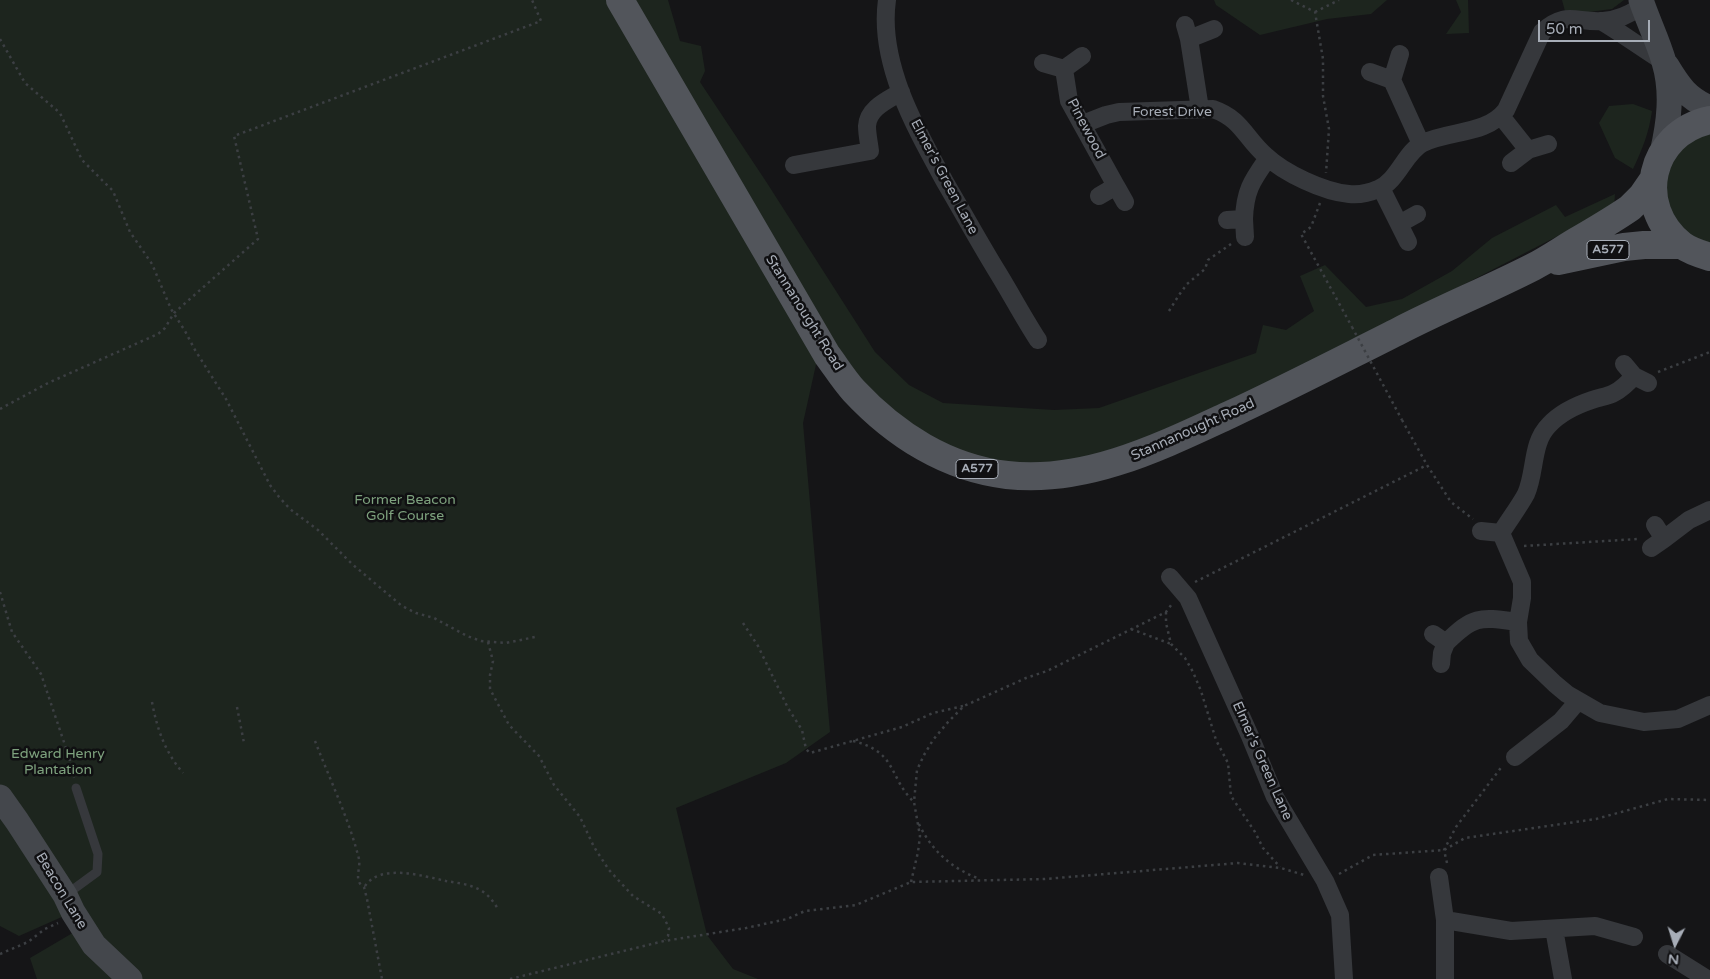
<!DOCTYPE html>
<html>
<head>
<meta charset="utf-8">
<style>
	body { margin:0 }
	#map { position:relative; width:1710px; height:979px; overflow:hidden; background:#151517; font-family:"Varela Round",sans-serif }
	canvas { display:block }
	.north { position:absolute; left:1650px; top:919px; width:50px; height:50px; -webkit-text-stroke:4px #101012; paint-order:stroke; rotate:185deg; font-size:14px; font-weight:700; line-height:20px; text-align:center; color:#a7adb7 }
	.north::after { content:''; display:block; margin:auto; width:18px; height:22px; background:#a7adb7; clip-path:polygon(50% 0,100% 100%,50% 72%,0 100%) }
	.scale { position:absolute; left:1538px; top:20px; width:112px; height:22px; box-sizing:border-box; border:2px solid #a7adb7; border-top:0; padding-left:6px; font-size:15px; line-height:18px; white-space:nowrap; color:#a7adb7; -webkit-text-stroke:4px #101012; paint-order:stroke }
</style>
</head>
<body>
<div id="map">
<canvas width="1710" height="979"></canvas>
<div class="north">N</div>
<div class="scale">50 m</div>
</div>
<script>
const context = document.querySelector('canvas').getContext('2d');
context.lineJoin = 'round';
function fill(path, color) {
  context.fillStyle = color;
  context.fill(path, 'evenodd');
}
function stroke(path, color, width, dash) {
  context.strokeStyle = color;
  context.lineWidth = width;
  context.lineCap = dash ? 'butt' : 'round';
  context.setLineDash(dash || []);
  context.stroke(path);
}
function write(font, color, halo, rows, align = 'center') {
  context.font = font + ' "Varela Round",sans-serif';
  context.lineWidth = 5;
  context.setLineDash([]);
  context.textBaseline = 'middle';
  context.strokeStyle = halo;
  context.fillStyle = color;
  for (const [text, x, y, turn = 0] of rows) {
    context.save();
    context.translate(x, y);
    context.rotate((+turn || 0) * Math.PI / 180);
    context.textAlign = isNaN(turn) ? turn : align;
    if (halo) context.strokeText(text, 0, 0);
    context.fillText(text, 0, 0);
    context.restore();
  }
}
const green = new Path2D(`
	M0,0h608l209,360 -14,63 27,309 -44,31 -110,45 31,127 26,34 25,10h-721l-7,-21 46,-27 -3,-19 -54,24 -19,-10z
	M624,0h44l12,41 21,5 4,25 -5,11 67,101 108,169 34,33 34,18 111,7 45,-2 157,-55 7,-28 23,5 28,-19 -14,-35 25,-11 41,42 36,-8 50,-28 40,-33 64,-33 9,12 50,-23 -1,13 -341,176 -125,61 -110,25 -85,-12 -106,-82z
	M1214,0h173l-16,14 -44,5 -67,16 -44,-30z
	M1456,0h12l1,33 -23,1 15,-22z
	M1562,0h62l-12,9 -46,6z
	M1633,104l19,7c-3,22 -10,39 -19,58l-18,-11 -16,-35 10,-17z
	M1710,128v122l-41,-28 -4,-60z`);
const path = new Path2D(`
	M1291,0l24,12 8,47v37l6,33 -3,44
	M1315,12l24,-12
	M0,39l25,44 35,30 22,47 31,31 17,41 22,32 19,45 14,22 10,19 31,49 44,86 9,12 11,12 28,21 34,34 50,42 14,7 18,5 33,18 14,5 25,2 29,-6
	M1320,203l-9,24 -10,7 51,93
	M1169,311l10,-16 8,-11 18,-15 3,-9 23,-16
	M1658,372l52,-20
	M0,409l48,-26 110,-49 7,-6 9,-15 84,-74 -24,-103 307,-115 -9,-21
	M1402,420l25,45
	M1524,546l114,-7
	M1195,582l232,-117 24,37 22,17
	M0,592l12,40 29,42 28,83 5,21
	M1166,612v11l5,21 14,14 8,14 8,19 15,49 12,23 3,33 24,36 8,16 17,19
	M743,623l15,23 30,62 14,22 4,19 4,4 92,-26 31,-14 30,-7
	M1131,629l40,15
	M488,642l5,19 -3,14v14l19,36 30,31 15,29 26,32 14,30 15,23 24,26 29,18 7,14 -1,8 -3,4
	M152,702c5,27 13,50 31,71
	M237,707l7,36
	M315,741c15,39 34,78 44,118 2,9 -6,22 5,28l3,12 15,80
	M853,741c45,11 35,36 61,61
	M919,824c12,26 33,45 61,55
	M1447,863l-3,-13 12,-23 47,-62
	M1339,874l34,-19 71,-5 21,-12 131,-19 72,-20 42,1
	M911,882l7,-30 2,-16 -6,-34 3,-32 7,-15 9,-15 15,-18 16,-16 62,-28 21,-7 113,-56 6,-3 6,-8
	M365,886c16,-23 58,-10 81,-5 11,2 24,3 34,9 8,4 13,11 18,19
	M0,954l28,-12 17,-13 13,-6
	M510,979l154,-38 82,-13 41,-9 18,-8 51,-6 55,-23 134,-3 193,-16 43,5 23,7`);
const lane = new Path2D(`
	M67,894l30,-22 1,-18 -22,-66`);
const street = new Path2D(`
	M887,0c-9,63 29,129 58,182 17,29 33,58 50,86 15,24 28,49 43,72
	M1601,21c22,13 42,28 63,41
	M1185,25l4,14 25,-10
	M1189,39l11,70
	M1043,63l21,6 18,-13
	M1064,69l5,32 47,85
	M1370,72l22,8 8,-26
	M1392,80l29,64
	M1501,116l27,34
	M1083,124l23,-9 13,-3 94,-3c29,10 32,29 53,47 18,17 58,36 83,38 10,1 20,-1 29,-5 20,-8 27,-37 45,-46 28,-13 63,-8 83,-33l36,-78c24,-22 34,-9 61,-11 15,-1 28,-7 40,-16
	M1511,163l17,-13 20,-6
	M794,165l76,-14c-1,-8 -3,-17 -3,-25 1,-18 21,-26 34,-34
	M1381,188l18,36
	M1099,196l17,-10 9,16
	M1244,219c1,-29 8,-38 24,-61
	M1227,220l17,-1 1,18
	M1408,242l-9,-18 18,-10
	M1624,364l10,12 14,7
	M1634,376c-6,7 -12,13 -20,17 -7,4 -15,4 -22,7 -15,5 -32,13 -43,25 -18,18 -13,47 -23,69 -7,13 -17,26 -25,39l21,49v16l-4,24 1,19 11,19 25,24 12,10 33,19 44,9 34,-3 32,-14
	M1481,531l20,2
	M1664,539l25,-19 21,-10
	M1651,548l13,-9 -9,-14
	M1170,577l18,21 62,138 25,61 50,84 15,34 4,64
	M1433,634l13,9 -4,10 -1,11
	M1446,643c28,-28 34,-26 72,-21
	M1515,757l46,-36 17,-20
	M1439,877l6,43 66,11 84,-5 39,11
	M1554,929l9,50
	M1667,954l40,25
	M1445,979v-59`);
const secondary = new Path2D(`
	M1641,0c7,21 17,41 23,62 9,30 5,61 -2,91
	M1667,66c12,20 20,32 43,42
	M0,797l17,24 48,74 8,17 21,33 36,34`);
const primary = new Path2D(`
	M620,0l207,355c9,12 17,25 27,36 41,44 93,77 153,84 78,9 153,-28 222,-60 56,-26 112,-55 168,-83 44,-23 91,-42 136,-65 16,-8 31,-19 47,-28 17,-10 34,-20 50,-31l12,-12 11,-16
	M1710,120c-61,13 -77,86 -28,125 8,6 18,9 28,12
	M1558,261l66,-14 20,-2h38`);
const pathBridge = new Path2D(`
	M1352,327l50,93`);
const shields = [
	[1608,250,42],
	[977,469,42]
];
const shieldNames = [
	["A577",1608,250],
	["A577",977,469]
];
const streetNames = [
	["Forest Drive",1172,112],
	["Pinewood",1086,129,62],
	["Elmer's Green Lane",944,177,62],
	["Stannanought Road",804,313,58],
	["Stannanought Road",1193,430,-24],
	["Elmer's Green Lane",1262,761,66],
	["Beacon Lane",61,891,59]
];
const parkNames = [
	["Former Beacon",405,500],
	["Golf Course",405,516],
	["Edward Henry",58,754],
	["Plantation",58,770]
];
fill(green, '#1d251e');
stroke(path, '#3c3f43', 2.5, [2.5, 4]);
stroke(lane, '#36383c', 9);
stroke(street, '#36383c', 18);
stroke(secondary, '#44474c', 25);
stroke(primary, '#52555b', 28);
stroke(pathBridge, '#3c3f43', 2.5, [2.5, 4]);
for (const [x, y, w] of shields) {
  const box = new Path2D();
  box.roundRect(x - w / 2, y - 9.5, w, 19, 4);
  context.fillStyle = '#101012';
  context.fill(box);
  stroke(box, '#a7adb7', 1);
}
write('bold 12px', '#a7adb7', null, shieldNames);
write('14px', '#a7adb7', '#101012', streetNames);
write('14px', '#7ea27e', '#101012', parkNames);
</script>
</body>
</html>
